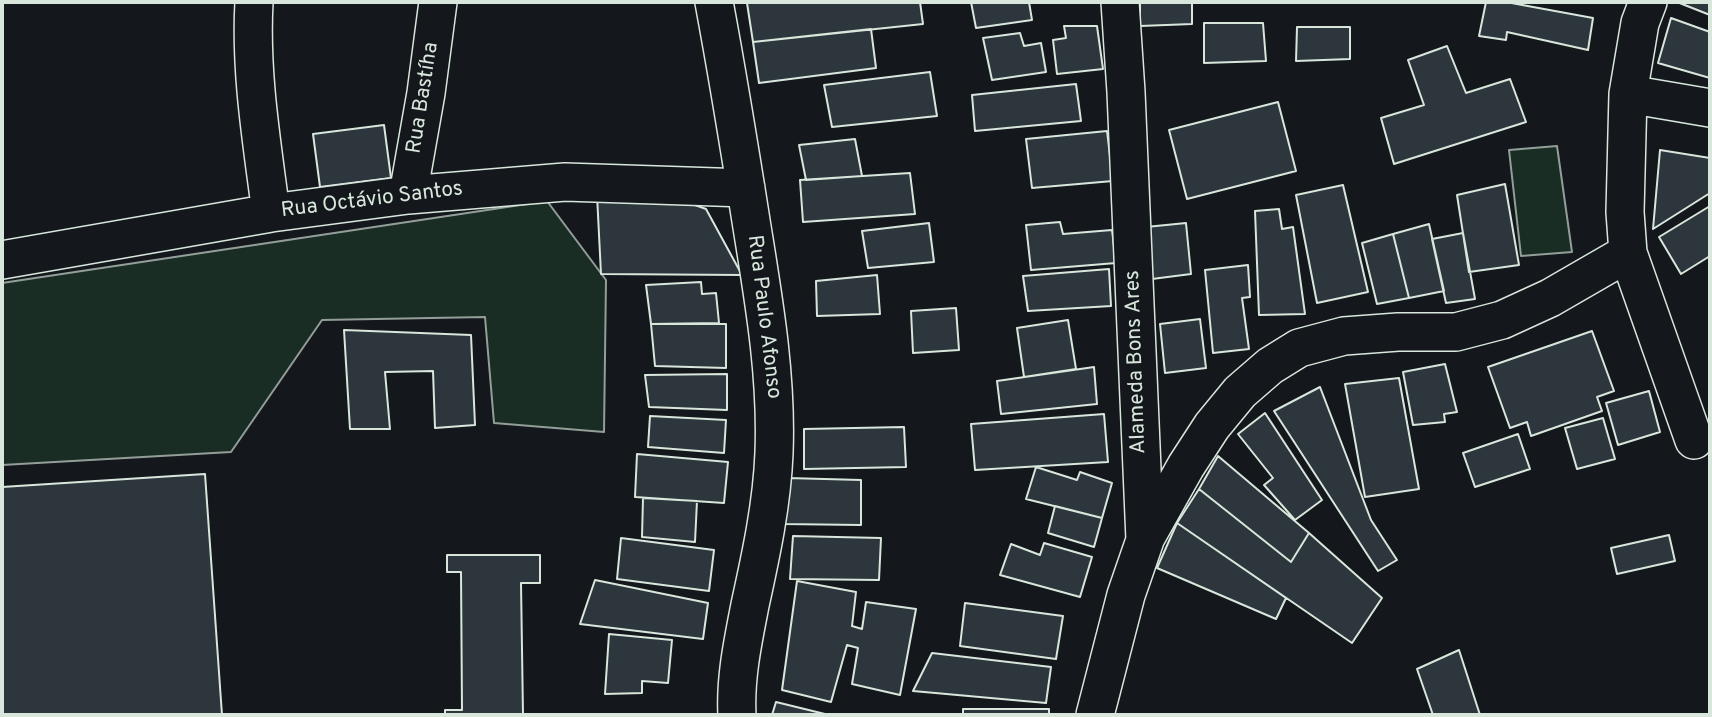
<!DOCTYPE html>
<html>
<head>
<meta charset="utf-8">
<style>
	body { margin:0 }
	#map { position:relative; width:1712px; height:717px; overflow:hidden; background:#14181c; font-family:Overpass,sans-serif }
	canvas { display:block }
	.frame { position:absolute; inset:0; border:4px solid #d8e6dc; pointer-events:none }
</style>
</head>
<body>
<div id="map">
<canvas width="1712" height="717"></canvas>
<div class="frame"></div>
</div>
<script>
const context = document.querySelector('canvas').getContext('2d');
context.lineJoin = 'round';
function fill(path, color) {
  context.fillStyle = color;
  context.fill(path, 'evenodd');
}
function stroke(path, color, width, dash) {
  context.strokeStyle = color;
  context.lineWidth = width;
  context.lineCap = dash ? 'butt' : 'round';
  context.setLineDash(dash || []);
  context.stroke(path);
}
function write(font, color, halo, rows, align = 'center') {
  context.font = font + ' Overpass,sans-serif';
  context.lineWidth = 5;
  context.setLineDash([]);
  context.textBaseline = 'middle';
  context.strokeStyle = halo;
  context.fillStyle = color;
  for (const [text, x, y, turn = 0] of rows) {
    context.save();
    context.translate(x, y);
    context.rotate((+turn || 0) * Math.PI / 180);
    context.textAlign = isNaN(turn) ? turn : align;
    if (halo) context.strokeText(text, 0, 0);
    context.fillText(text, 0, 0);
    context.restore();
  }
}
const green = new Path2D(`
	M1557,146l15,106 -51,4 -12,-106z
	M547,201l59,79 -2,152 -110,-9 -9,-106 -163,3 -91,132 -229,13v-182z`);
const building = new Path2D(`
	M758,2h162l3,22 -170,18 -6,-39z
	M971,2h58l3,18 -56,8z
	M1140,2h52v22l-52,2z
	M1486,2h20l87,16 -5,32 -81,-18 -1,8 -27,-4z
	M1677,2h33v13z
	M1671,18l39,14v46l-52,-15z
	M1204,23h59l3,38 -62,2z
	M1064,26h33l6,43 -46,5 -4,-34 13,-2z
	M1297,27h53v32l-54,2z
	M871,29l5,39 -117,15 -6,-41z
	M1020,33l4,13 17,-3 5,29 -54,8 -9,-42z
	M1447,46l19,47 44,-14 16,43 -132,42 -13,-46 43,-13 -16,-45z
	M930,72l7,44 -105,11 -8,-42z
	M1076,84l5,37 -106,10 -3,-36z
	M1278,102l18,69 -109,28 -18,-69z
	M384,125l7,53 -71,9 -7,-53z
	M1107,131l6,50 -81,7 -6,-49z
	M855,139l7,37 -56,4 -7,-35z
	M1660,150l50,8v35l-57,36z
	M910,173l5,41 -112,8 -3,-42z
	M1505,184l14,81 -50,7 -12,-77z
	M1343,185l25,107 -51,11 -21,-108z
	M656,191l50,18 36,66 -141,-1 -4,-79z
	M1710,206v50l-29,18 -22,-37z
	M1279,209l3,20 11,-2 12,87 -46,1 -4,-104z
	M1060,222l3,12 49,-4 4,33 -85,7 -5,-45z
	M929,223l5,39 -66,6 -6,-37z
	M1186,223l5,51 -39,5 -6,-52z
	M1429,224l15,67 -35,7 -16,-64z
	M1463,233l12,66 -29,4 -14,-64z
	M1393,234l16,64 -32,6 -15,-61z
	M1248,265l2,32 -8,1 7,51 -36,4 -8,-83z
	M1109,269l2,37 -83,5 -5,-35z
	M877,275l3,39 -63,2 -1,-35z
	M701,282l1,12 14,-1 3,30 -68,1 -5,-39z
	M956,308l3,42 -46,3 -2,-42z
	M1200,319l6,49 -41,5 -5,-49z
	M1068,320l8,49 -52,8 -7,-49z
	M651,324h75v44l-71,-2z
	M344,330l127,5 4,90 -40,3 -2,-57 -48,1 5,57h-40z
	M1592,331l22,60 -17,6 5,14 -71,25 -4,-14 -17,6 -22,-61z
	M1445,364l12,48 -13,2 1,8 -32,3 -10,-53z
	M1094,367l3,37 -96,10 -4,-33z
	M727,374v36l-78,-3 -4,-32z
	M1399,378l20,111 -54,8 -20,-113z
	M1320,387l51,133 26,40 -19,11 -104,-160z
	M1649,391l11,41 -42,13 -12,-42z
	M1265,413l57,87 -27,20 -31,-35 9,-7 -35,-44z
	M1104,414l4,48 -133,8 -4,-46z
	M650,416l76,4 -2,33 -76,-6z
	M1603,418l12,41 -38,10 -12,-41z
	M904,427l2,40 -102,2v-40z
	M1518,434l12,35 -55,18 -12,-34z
	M637,454l91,8 -4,41 -89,-6z
	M1218,456l91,77 -18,29 -92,-73z
	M1036,467l41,13 3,-8 32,11 -10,35 -76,-19z
	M205,474l17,241h-220v-228z
	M787,478l74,2v45l-78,-1z
	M1199,489l92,73 18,-29 73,65 -30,45 -175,-120z
	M643,498l54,3 -2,41 -53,-5z
	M1055,506l47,12 -8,29 -46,-14z
	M1177,523l109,75 -10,21 -119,-51z
	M1669,535l6,26 -58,13 -6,-26z
	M793,536l88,2 -2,42 -89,-1z
	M621,538l93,12 -5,41 -92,-12z
	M1044,543l48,14 -12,40 -80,-22 11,-31 29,11z
	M447,555h93v28h-19l2,132h12h-90v-5h17l-1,-138h-14z
	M595,580l113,23 -5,36 -123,-15z
	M797,581l59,11 -4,34 10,3 4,-27 50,7 -16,86 -48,-11 6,-36 -11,-3 -16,57 -49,-12z
	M965,603l98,13 -7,43 -96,-13z
	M609,634l63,6 -4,43 -26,-2v12l-37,1z
	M1459,650l21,65h-47l-16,-46z
	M932,653l119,14 -5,36 -133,-12z
	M776,702l53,13h-57z
	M963,709h86v6h-86z`);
const minor = new Path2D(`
	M254,2c-4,71 8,141 17,211
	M714,2c14,75 26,149 38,225 12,75 25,149 22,226 -2,51 -13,102 -24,152 -7,36 -15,73 -13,110
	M1648,2l-8,21 -12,71 -3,118 3,41 66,187
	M1628,94l82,14
	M408,195l18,-102 12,-91
	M2,260l269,-47 137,-18 157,-13 181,6
	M1145,539l41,-73 26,-40 28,-34 30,-26 29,-18 45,-12 54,-4h58l46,-12 48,-22 78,-45
	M1095,715l31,-120 19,-55 -19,-448 -6,-90`);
const streetNames = [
	["Rua Bastíha",424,98,-81],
	["Rua Octávio Santos",372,201,-7],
	["Rua Paulo Afonso",763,317,83],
	["Alameda Bons Ares",1137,362,-92]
];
fill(green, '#1a2d24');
stroke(green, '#939e99', 2);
fill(building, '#2c363c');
stroke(building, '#d8e6dc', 2);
stroke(minor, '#d8e6dc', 40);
stroke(minor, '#14181c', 37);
write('21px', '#d8e6dc', '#14181c', streetNames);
</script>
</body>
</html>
